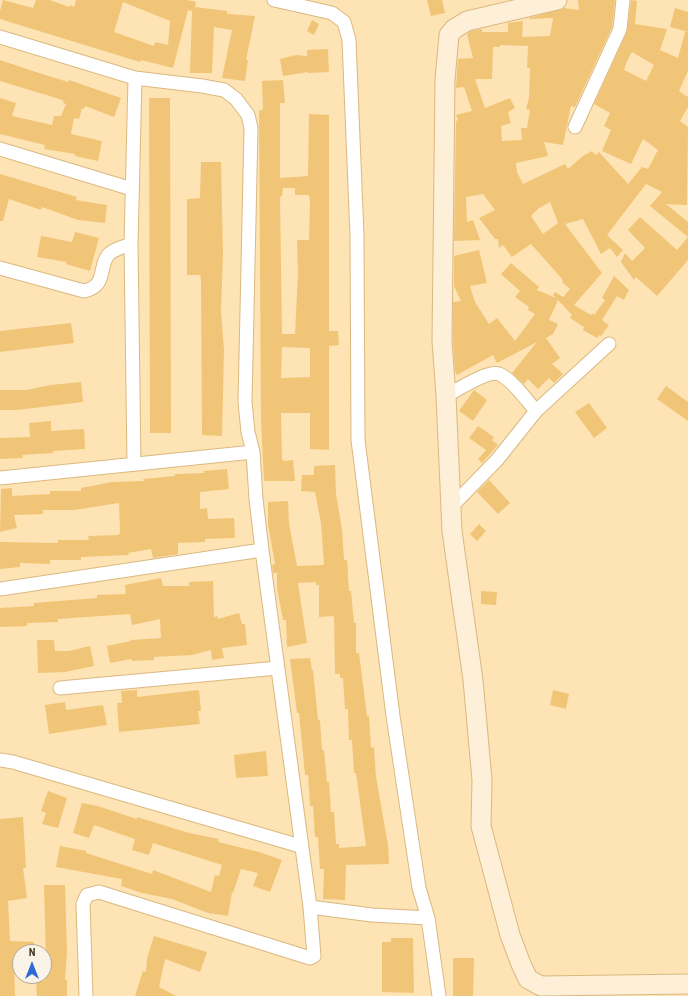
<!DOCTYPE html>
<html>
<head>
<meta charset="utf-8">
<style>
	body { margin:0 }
	#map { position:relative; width:688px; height:996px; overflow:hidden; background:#fee3b4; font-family:"Roboto Condensed",sans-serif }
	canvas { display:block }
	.north { position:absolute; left:12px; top:944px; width:40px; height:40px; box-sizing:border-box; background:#faf3e8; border:1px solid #b3a999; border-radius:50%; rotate:0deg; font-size:11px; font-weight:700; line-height:16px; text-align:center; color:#483a22 }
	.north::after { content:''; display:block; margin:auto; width:14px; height:18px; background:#2b6ad7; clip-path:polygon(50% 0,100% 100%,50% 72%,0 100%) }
</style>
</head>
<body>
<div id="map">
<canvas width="688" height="996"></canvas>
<div class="north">N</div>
</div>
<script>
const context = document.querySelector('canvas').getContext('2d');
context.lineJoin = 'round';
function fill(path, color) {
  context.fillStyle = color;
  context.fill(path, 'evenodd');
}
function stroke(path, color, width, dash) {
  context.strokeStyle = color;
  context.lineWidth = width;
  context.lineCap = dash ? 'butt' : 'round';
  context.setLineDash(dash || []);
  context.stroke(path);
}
const building = new Path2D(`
	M3,0l30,8 3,-8h14l19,7 1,-2 4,2 2,-7h111l9,2 -1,5 32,4v3l28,2 -9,44h2l-3,21 -23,-3 10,-48 -18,-3 -2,46h-22l2,-62 -4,-1 -15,58 -32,-8 -1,2 -140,-43v-8zM123,2l47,19 -2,24 -13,-3 -1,4 -40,-14z
	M427,0h15l3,13 -14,3z
	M578,0h37l-3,27 -37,80 -4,-1 -8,39 -19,-3 4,14 -32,7 1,9 6,12 42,-20 3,5 15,-13 9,-5 4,4 3,-3 29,32 14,-17 6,2 10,-19 -15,-11 -12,25 -29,-13 9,-21 -7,-4 6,-13 -16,-9 33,-72 4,-32 6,1 -2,23 32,5 -7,21 18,8 7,-26h3v39l-9,20 9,6v10l-8,14 8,6 -1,78 -21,-1 22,18v15l-38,-31 12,-14 -16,-8 -39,51 16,15 -6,7 -7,-9 -9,6 -18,-35 -18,5 37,49 -28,32 17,10 1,-2 2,2 11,-15 -3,-2 12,-22 15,14 -5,10 -7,-4 -15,24 7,5 -8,11 -2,-1 -2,3 -14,-8 1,-3 -14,-9 2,-3 -14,-15 -9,20 9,4 -5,10 -7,4 14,20 -8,6 11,10 -9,9 -5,-5 -11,11 -10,-10 -4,5 -12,-11 25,-31 -40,21 -4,-8 -36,20 -2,-4 -2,-30v-39l8,-1 -7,-15v-30l25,-6 8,33 -17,3 5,16 14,22 8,-6 18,23 20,-27 -7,-4 1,-3 -14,-10 5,-6 -19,-17 10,-11 28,24 -2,3 19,8 -3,-3 2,-3 8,5 7,-8 -8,-7 1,-2 -32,-36 -19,13 -9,-12 -4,3 -1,-9h-3l-16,-21 16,-8 -12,-16 -17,3 1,25 6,-2 7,20 -26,1 2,-120 2,-1 -2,-5 16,-4 -8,-24 -8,1 2,-29 15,-1 -6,-24 4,-3 11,-2v3h26v-9l15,-2 -1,16 28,-1 3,-18 -24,1v-1l35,-10 15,2zM500,45l28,1 -1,22h3l-1,30 -3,11 4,1 -3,18h-6l1,12 -20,1 -1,-15 10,-3 -3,-11 7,-4 -5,-10 -25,10 -10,-29h17l1,-32h7zM632,52l22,13 -8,16 -22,-11 3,-9zM550,202l8,21 -15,11 -12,-18 8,-8z
	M675,8l13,4v20l-18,-5z
	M312,20l7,4 -5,11 -7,-4z
	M328,49l1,23 -21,1v-1l-25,4 -3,-17 16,-4 11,1v-6z
	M0,60l39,13 29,9 1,-2 52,18 -7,19 -29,-11 -1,3 -2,-1 -3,11 -5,-1 -3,16 31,7 -4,20 -23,-5v-2l-31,-5 1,-4 -45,-11v-36l16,5 -4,13 40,9 2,-9h7l5,-12 -3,-1 1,-2 -8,-3 -56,-17z
	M283,80l2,23h-5v75l28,-2 1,-62 20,1v216h9l1,14 -10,1v104l-19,-1v-36h-29l1,46 2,2 9,-1 2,21h-31l-3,-61 -2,-310h4l-1,-29zM283,188h12v7h14l1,6 -1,39h-12l1,34 -3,60h-13l-2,-137 2,-1zM282,347l28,1v29l-29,1z
	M149,98h21l1,335h-21z
	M201,162h20l2,92 -2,57 3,39 -2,86 -20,-1 -1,-155 -1,-5h-13v-76l13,-1z
	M0,174l77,23 -1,3 31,5 -2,18 -27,-3 -36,-13 -1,3 -32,-11 -6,22h-3z
	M640,217l37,33 11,-13v23l-31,36 -21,-19 -2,3 -13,-18 4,-9 7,8 13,-13 -17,-18z
	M75,232l24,6 -9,33 -24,-7 1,-2 -30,-5 4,-21 31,6z
	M71,323l3,20 -74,9v-21z
	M81,382l2,20 -66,8h-17v-20h27l23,-5z
	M666,386l22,16v19l-31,-22z
	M474,390l13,10 -14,21 -14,-10z
	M589,403l18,25 -13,10 -19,-26z
	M51,421v10l33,-2 1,20 -32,2v2l-31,2 1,3 -23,1v-21l30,-1 -1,-14z
	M478,426l16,11 -2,3 6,5 -16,18 -4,-4 8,-9 -17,-12z
	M335,465l1,29 6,35 2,31h3l2,31h2l3,32h2v30h3l8,63h2l2,32 3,-1 2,30 12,68 1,19 -43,1 -1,35 -22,-1 1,-30h-4l-2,-32h-3l-2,-31h-3l-2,-31h-3l-6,-62h-2l-7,-54 20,-1 2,12h1l5,50h2l2,30h2l3,32h2l2,30h3l2,32h3v4l27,-2 -10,-73h-2l-2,-33h-3l-1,-31h-3l-2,-31h-3v-4h-5l-1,-58 -15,1v-32h-3v-3l-18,1 9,60 -20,4 -1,-27h-3l-6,-32v-15h-4l-1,-8 3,-1 -7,-40v-22l20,-1 1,23 8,42 27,-1 -3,-42 -6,-31 -14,-1 1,-16h12v-9z
	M227,469l2,20 -29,3v17l7,-1 1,11 26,-1 1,20 -30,1v3l-27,1v11l-25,4 -2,-9 -23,4 1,2 -48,2v3h-31v4l-30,-1v4l-20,2v-27l58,1v-3h31l-1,-4 30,-1 2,-2 -1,-30 -45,7h-31v4l-29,1 3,13 -17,4 1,-43 11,-1v8l38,-2v-3h31v-3l31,-6 32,-1 -1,-2 32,-3v-2l29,-1v-2z
	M489,480l21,23 -12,11 -21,-22z
	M479,524l7,7 -9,10 -7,-7z
	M161,578l2,8h26v-4l24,-1 1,36 3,-1 1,3 21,-6 3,11h3l2,21 -25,3 2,10 -12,2 -1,-10 -19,5 -38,2v3l-22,1 -1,-2 -21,4 -3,-17 24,-5v-1l30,-2 -1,-19 -28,6 -2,-11 -72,5v3l-31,1v3l-27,1v-19l34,-2v-3l63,-5v-3l29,-1 -1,-9z
	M481,591l16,1 -1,13 -15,-1z
	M37,640h17l1,11h14l21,-5 4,20 -29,6 -27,1z
	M137,690v7l62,-7 2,21h-3l2,13 -81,8 -2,-29h5l-1,-12z
	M553,690l16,4 -3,15 -16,-4z
	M65,702l1,8 37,-5 4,20 -58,9 -4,-29z
	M266,751l2,25 -32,2 -2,-23z
	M48,791l19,7 -9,30 -16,-4 4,-11 -5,-2z
	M82,803l16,3 39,13v-2l52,16 30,6 -1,3 41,10 23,8 -12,32 -17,-6 5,-13 -17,-4 -8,24 -1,-1 -4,24 -20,-3 -36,-14 -30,-6 -21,-7 1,-7 -66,-12 4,-21 26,5v2l66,21 1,-4 58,22 4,-17 4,1 3,-11 -69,-22 -4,12 -17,-5 3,-11 -41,-14 -5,13 -16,-5z
	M23,817l3,51h-3l4,30 -19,3 2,40 24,1 1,10h-15v8h-6l1,36h-15v-177z
	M44,885h21l2,67 -2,28h2v16h-30l-1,-15h8v-20h2z
	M154,936l53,16 -7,20 -35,-13 -6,28 17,9h-41l8,-25 3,1 1,-14z
	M391,938h22l1,55 -32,-1v-50h9z
	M453,958h21l-1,38h-20z`);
const street = new Path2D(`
	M274,0l58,13 12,9 5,18 8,196 1,204 35,276 26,172 9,30 11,78
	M0,37l135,41 67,8 22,4 12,9 12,16 3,13 -6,274 3,30 5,20 3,47 6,51 48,357 62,8 56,3
	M575,127l45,-98 3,-29
	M0,149l132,40
	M0,268l84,23c23,-5 14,-22 24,-36 5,-6 16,-8 23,-11
	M446,396c11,-6 42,-26 53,-22 12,4 29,28 37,37
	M134,464l-3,-220 4,-166
	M0,478l253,-26
	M451,507l46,-47 39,-49 73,-67
	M0,589l262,-39
	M60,688l218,-20
	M0,760l13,2 287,84
	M86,996l-3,-92 4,-9 12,-3 211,66 4,-2 -4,-49`);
const secondary = new Path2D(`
	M557,0l-90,21 -13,8 -5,6 -4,45 -3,261 4,55 6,135 21,149 9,100 -1,46 29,109 11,29 7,15 13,7 147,-2`);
fill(building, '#f1c577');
stroke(street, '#dab97f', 15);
stroke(secondary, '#dab97f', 21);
stroke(street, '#fff', 13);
stroke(secondary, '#fdefd8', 19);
</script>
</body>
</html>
